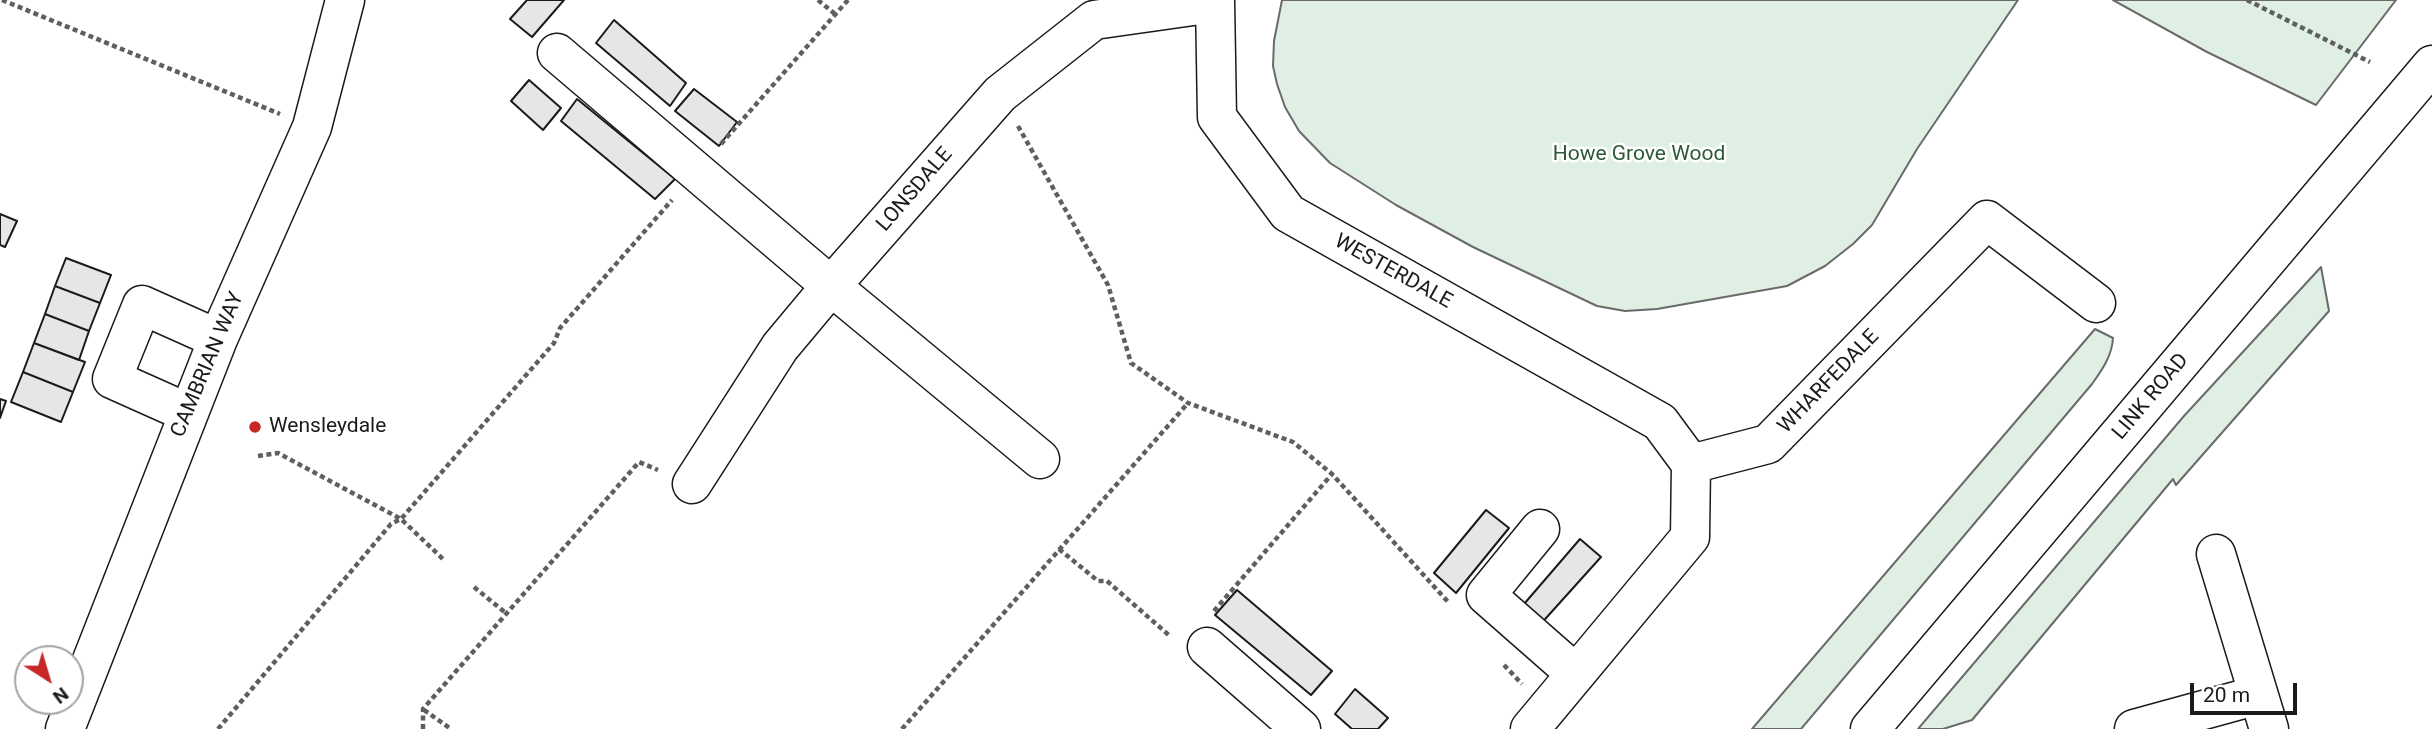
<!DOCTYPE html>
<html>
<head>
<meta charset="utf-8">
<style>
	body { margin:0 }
	#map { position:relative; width:2432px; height:729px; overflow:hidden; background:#fff; font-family:Roboto,sans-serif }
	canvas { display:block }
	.north { position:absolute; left:14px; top:645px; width:70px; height:70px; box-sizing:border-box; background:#fff; border:2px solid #a3a3a3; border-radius:50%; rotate:143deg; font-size:19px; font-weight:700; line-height:28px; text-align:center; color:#1a1a1a }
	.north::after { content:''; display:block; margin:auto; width:24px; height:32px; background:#c62828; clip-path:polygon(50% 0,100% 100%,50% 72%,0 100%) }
	.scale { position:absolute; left:2190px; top:683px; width:107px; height:32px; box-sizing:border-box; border:4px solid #1a1a1a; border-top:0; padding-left:9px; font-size:21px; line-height:24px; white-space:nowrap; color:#1a1a1a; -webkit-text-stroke:5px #fff; paint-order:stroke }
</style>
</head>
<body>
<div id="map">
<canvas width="2432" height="729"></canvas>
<div class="north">N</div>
<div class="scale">20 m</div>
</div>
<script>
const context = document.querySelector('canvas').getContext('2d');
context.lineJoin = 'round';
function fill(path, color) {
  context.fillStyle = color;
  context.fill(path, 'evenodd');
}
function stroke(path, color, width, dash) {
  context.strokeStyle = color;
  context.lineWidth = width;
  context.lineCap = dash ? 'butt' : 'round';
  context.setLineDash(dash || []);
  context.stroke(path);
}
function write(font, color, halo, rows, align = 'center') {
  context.font = font + ' Roboto,sans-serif';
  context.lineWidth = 5;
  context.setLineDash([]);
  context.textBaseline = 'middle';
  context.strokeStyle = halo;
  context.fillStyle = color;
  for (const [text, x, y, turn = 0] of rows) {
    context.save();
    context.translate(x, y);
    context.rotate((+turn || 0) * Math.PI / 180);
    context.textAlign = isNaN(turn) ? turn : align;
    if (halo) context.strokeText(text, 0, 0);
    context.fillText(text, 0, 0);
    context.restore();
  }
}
const green = new Path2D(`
	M1282,0h736l-101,149 -45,76 -19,19 -28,22 -38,20 -130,23 -32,2 -28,-5 -124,-59 -77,-42 -66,-42 -31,-32 -14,-24 -8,-23 -4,-18 1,-25z
	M2113,0h283l-80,105 -109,-53z
	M2321,267l8,44 -15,17 -138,157 -3,-6 -201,241 -29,9h-25l266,-313z
	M2095,329l18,9c-1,18 -11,32 -21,46l-291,345h-49z`);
const building = new Path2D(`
	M527,0h37l-32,37 -22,-18z
	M614,20l72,63 -16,23 -74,-63z
	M529,80l32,28 -18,22 -32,-29z
	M694,89l43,33 -18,24 -44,-35z
	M577,99l98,80 -20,20 -94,-78z
	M0,214l17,7 -12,26 -5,-2z
	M66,258l45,17 -11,28 -45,-17z
	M55,286l45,17 -11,28 -44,-17z
	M45,314l44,17 -10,29 -45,-17z
	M34,343l51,19 -12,30 -50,-20z
	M23,372l50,20 -12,30 -50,-20z
	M0,399l6,2 -6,17z
	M1486,510l23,18 -53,65 -22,-20z
	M1580,539l21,18 -63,70 -20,-16z
	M1237,590l95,81 -21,24 -96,-80z
	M1355,689l33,29 -10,11h-26l-17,-15z`);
const path = new Path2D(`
	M2,0l278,114
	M818,0l17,14
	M2247,0l123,62
	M1018,126l90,159 23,78 57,40 105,39 39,32 117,129
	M721,144l127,-144
	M258,456l20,-3 123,66 43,41
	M1059,549l39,32h9l64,56
	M474,587l33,27
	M1214,611l118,-137
	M1504,665l18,19
	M424,710l27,19
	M218,729l173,-205 10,-5 153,-176 6,-15 112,-128
	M423,729v-20l216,-247 19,8
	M902,729l286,-326`);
const minor = new Path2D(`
	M1215,0l2,117 71,96 372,209 31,42
	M557,53l274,233 209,173
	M188,413l-76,-34 30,-74 76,34
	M692,484l88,-137 51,-61 169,-192 94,-74 120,-17
	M1540,529l-54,66 90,79
	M2216,554l53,175
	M1207,647l94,82
	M65,729l153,-390 94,-212 33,-127
	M1530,729l160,-192 1,-73 77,-20 219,-224 109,83
	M2134,729l124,-34`);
const major = new Path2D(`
	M1870,729l562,-664`);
const markers = [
	[255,427,7,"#c62828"]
];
const parkNames = [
	["Howe Grove Wood",1639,155]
];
const streetNames = [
	["LONSDALE",915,190,-49],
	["WESTERDALE",1393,272,29],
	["CAMBRIAN WAY",208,365,-67],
	["WHARFEDALE",1829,382,-46],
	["LINK ROAD",2151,397,-50]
];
const poiNames = [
	["Wensleydale",269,427]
];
fill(green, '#e0efe3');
stroke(green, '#6a6a6a', 2);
fill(building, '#e6e6e6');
stroke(building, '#1a1a1a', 2);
stroke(minor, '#1a1a1a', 41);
stroke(major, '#1a1a1a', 41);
stroke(path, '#5f5f5f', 4.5, [5, 3.5]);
stroke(minor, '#fff', 38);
stroke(major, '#fff', 38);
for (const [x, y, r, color] of markers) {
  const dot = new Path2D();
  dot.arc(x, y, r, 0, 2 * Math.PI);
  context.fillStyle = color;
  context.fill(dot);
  stroke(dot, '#fff', 2.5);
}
write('21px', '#2b5a34', '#fff', parkNames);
write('21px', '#1a1a1a', '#fff', streetNames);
write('21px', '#1a1a1a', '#fff', poiNames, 'left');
</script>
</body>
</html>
